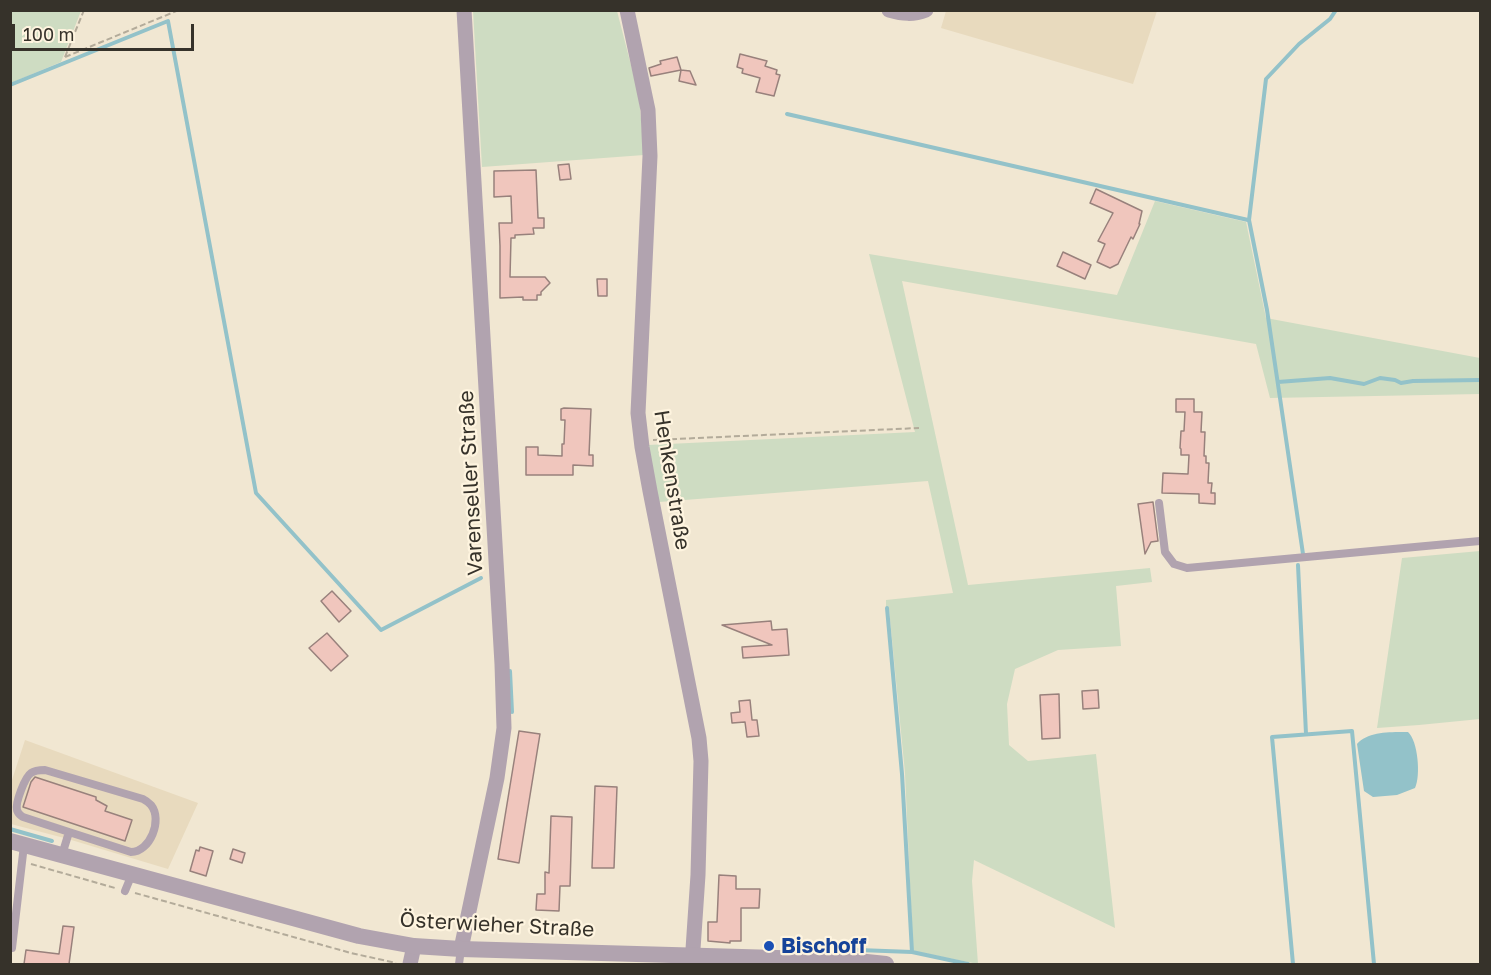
<!DOCTYPE html>
<html>
<head>
<meta charset="utf-8">
<style>
	body { margin:0 }
	#map { position:relative; width:1491px; height:975px; overflow:hidden; background:#f1e7d2; font-family:"Golos Text",sans-serif }
	canvas { display:block }
	.frame { position:absolute; inset:0; border:12px solid #36322a; pointer-events:none }
	.scale { position:absolute; left:12px; top:24px; width:182px; height:27px; box-sizing:border-box; border:3px solid #36322a; border-top:0; padding-left:8px; font-size:18px; line-height:21px; white-space:nowrap; color:#36322a; -webkit-text-stroke:4px #fef4df; paint-order:stroke }
</style>
</head>
<body>
<div id="map">
<canvas width="1491" height="975"></canvas>
<div class="frame"></div>
<div class="scale">100 m</div>
</div>
<script>
const context = document.querySelector('canvas').getContext('2d');
context.lineJoin = 'round';
function fill(path, color) {
  context.fillStyle = color;
  context.fill(path, 'evenodd');
}
function stroke(path, color, width, dash) {
  context.strokeStyle = color;
  context.lineWidth = width;
  context.lineCap = dash ? 'butt' : 'round';
  context.setLineDash(dash || []);
  context.stroke(path);
}
function write(font, color, halo, rows, align = 'center') {
  context.font = font + ' "Golos Text",sans-serif';
  context.lineWidth = 4.5;
  context.setLineDash([]);
  context.textBaseline = 'middle';
  context.strokeStyle = halo;
  context.fillStyle = color;
  for (const [text, x, y, turn = 0] of rows) {
    context.save();
    context.translate(x, y);
    context.rotate((+turn || 0) * Math.PI / 180);
    context.textAlign = isNaN(turn) ? turn : align;
    if (halo) context.strokeText(text, 0, 0);
    context.fillText(text, 0, 0);
    context.restore();
  }
}
const built = new Path2D(`
	M946,11v-1l211,1 -24,73 -192,-56z
	M25,740l173,63 -30,66 -100,-30 -57,-15v-41z`);
const green = new Path2D(`
	M11,10l70,1 -20,51 -50,21z
	M473,11h144l22,85 5,59 -162,12z
	M1155,201l91,21 20,96 214,40v36l-210,4 -14,-54 -354,-63 66,304 182,-17 2,14 -36,4 5,60 -63,4 -43,19 -8,35 2,41 19,16 68,-7 19,174 -141,-68 -2,21 6,83 -65,-13 -8,-178 -16,-164h-3v-9l67,-7 -25,-112 -269,21 -11,-57 267,-13 -46,-178 248,41z
	M1480,551v168l-61,6 -42,3 25,-170z`);
const water = new Path2D(`
	M1408,732c10,9 13,44 7,56l-18,7 -24,2 -9,-6 -7,-47c11,-13 35,-12 51,-12z`);
const stream = new Path2D(`
	M10,85l158,-64 88,472 125,137 100,-52
	M787,114l461,106
	M1278,382l52,-4 34,6 16,-6 15,2 6,3 12,-2 67,-1
	M1303,554l-36,-244 -18,-90 17,-141 33,-35 31,-25 6,-9
	M1298,565l8,169
	M887,608l15,166 10,178
	M510,671l2,41
	M10,829l42,12
	M805,948l107,4 56,12
	M1293,964l-21,-227 80,-6 22,233`);
const building = new Path2D(`
	M740,54l27,7 -2,5 12,4 -1,4 4,1 -6,21 -18,-4 4,-14 -18,-5 1,-4 -6,-2z
	M677,57l4,13 -30,6 -2,-8 12,-4 -1,-3z
	M681,70l9,1 6,14 -17,-4z
	M569,164l2,15 -11,1 -2,-15z
	M536,170l2,48h6v10h-11l1,6 -19,1v3h-4l-1,39h35l5,6 -9,9v3h-4v5h-14v-3l-23,1v-52l-1,-23h13l-1,-27 -17,1v-26z
	M1096,189l46,22 -3,13h1l-7,15 -2,-2 -13,27 -8,4 -13,-6 8,-18 -7,-3 15,-28 -23,-10z
	M1063,252l28,13 -6,14 -28,-13z
	M597,279h10v17h-9z
	M1176,399h18v13h8l-1,20h4l-1,24h2v7h3l-1,20h4l-1,10h4v11l-16,-1v-9l-37,-1 1,-20 25,1 1,-19h-8v-6l-1,-1 1,-17h3l1,-19h-9z
	M564,408l27,1 -2,46h4v11l-20,-1v10h-47v-28h12v8l24,1v-12h2l1,-24h-4v-11z
	M1153,502l5,39 -7,1 -6,12 -7,-50z
	M332,591l19,20 -12,11 -18,-21z
	M771,621l1,9 15,-1 2,26 -46,3 -1,-11 30,-2 -50,-20z
	M327,633l21,23 -17,15 -22,-23z
	M1098,690l1,18 -16,1 -1,-18z
	M1059,694l1,44 -18,1 -2,-44z
	M750,700l2,20h5l2,16 -12,1 -2,-15 -13,1 -1,-10 9,-1 -1,-11z
	M519,731l21,3 -21,129 -21,-4z
	M35,777l61,20v3l11,6 -2,5 27,9 -7,21 -102,-34 8,-25z
	M595,786l22,1 -3,81h-22z
	M551,816l21,1 -2,69h-10l-1,25 -23,-1 1,-16h8v-22l4,1z
	M200,847l13,4 -7,25 -16,-5 6,-21 3,1z
	M233,849l12,4 -3,10 -12,-4z
	M719,875l17,1v13h24l-1,19h-18v33h-11v2l-22,-2v-19h9z
	M63,926l11,1 -5,37h-45l2,-14 33,4z`);
const path = new Path2D(`
	M65,57l114,-47
	M65,57l19,-47
	M653,440l266,-12
	M31,864l84,24
	M135,893l216,60 45,10`);
const service = new Path2D(`
	M1159,503l6,49 9,12 13,4 293,-27
	M62,855l7,-23 -46,-15c-4,-3 -5,-3 -6,-7 -2,-7 8,-33 14,-37 4,-3 9,-3 14,-3l98,29c2,1 6,4 8,6 12,15 -1,47 -20,47l-62,-20
	M125,891l7,-17
	M12,948l12,-103
	M459,964l2,-15`);
const minor = new Path2D(`
	M627,10l21,100 2,46 -12,257 4,34 8,44 49,247 2,23 -3,114 -6,89
	M889,10c14,4 24,5 37,0
	M461,949l36,-171 7,-50 -2,-64 -38,-654
	M410,964l4,-18`);
const tertiary = new Path2D(`
	M10,841l349,95 55,10 47,3 386,11 39,4`);
const markers = [
	[769,946,6,"#1a4fb4"]
];
const streetNames = [
	["Henkenstraße",672,480,81],
	["Varenseller Straße",471,483,-93],
	["Österwieher Straße",497,925,3]
];
const transitNames = [
	["Bischoff",781,946]
];
fill(built, '#e8dabe');
fill(green, '#cedcc2');
fill(water, '#93c2c9');
stroke(stream, '#93c2c9', 4);
fill(building, '#f0c6bd');
stroke(building, '#98817c', 1.5);
stroke(path, '#b3ab9a', 2, [6, 3]);
stroke(service, '#b1a3af', 8);
stroke(minor, '#b1a3af', 15);
stroke(tertiary, '#b1a3af', 16);
for (const [x, y, r, color] of markers) {
  const dot = new Path2D();
  dot.arc(x, y, r, 0, 2 * Math.PI);
  context.fillStyle = color;
  context.fill(dot);
  stroke(dot, '#fef4df', 2);
}
write('21px', '#36322a', '#fef4df', streetNames);
write('bold 21px', '#164399', '#fef4df', transitNames, 'left');
</script>
</body>
</html>
